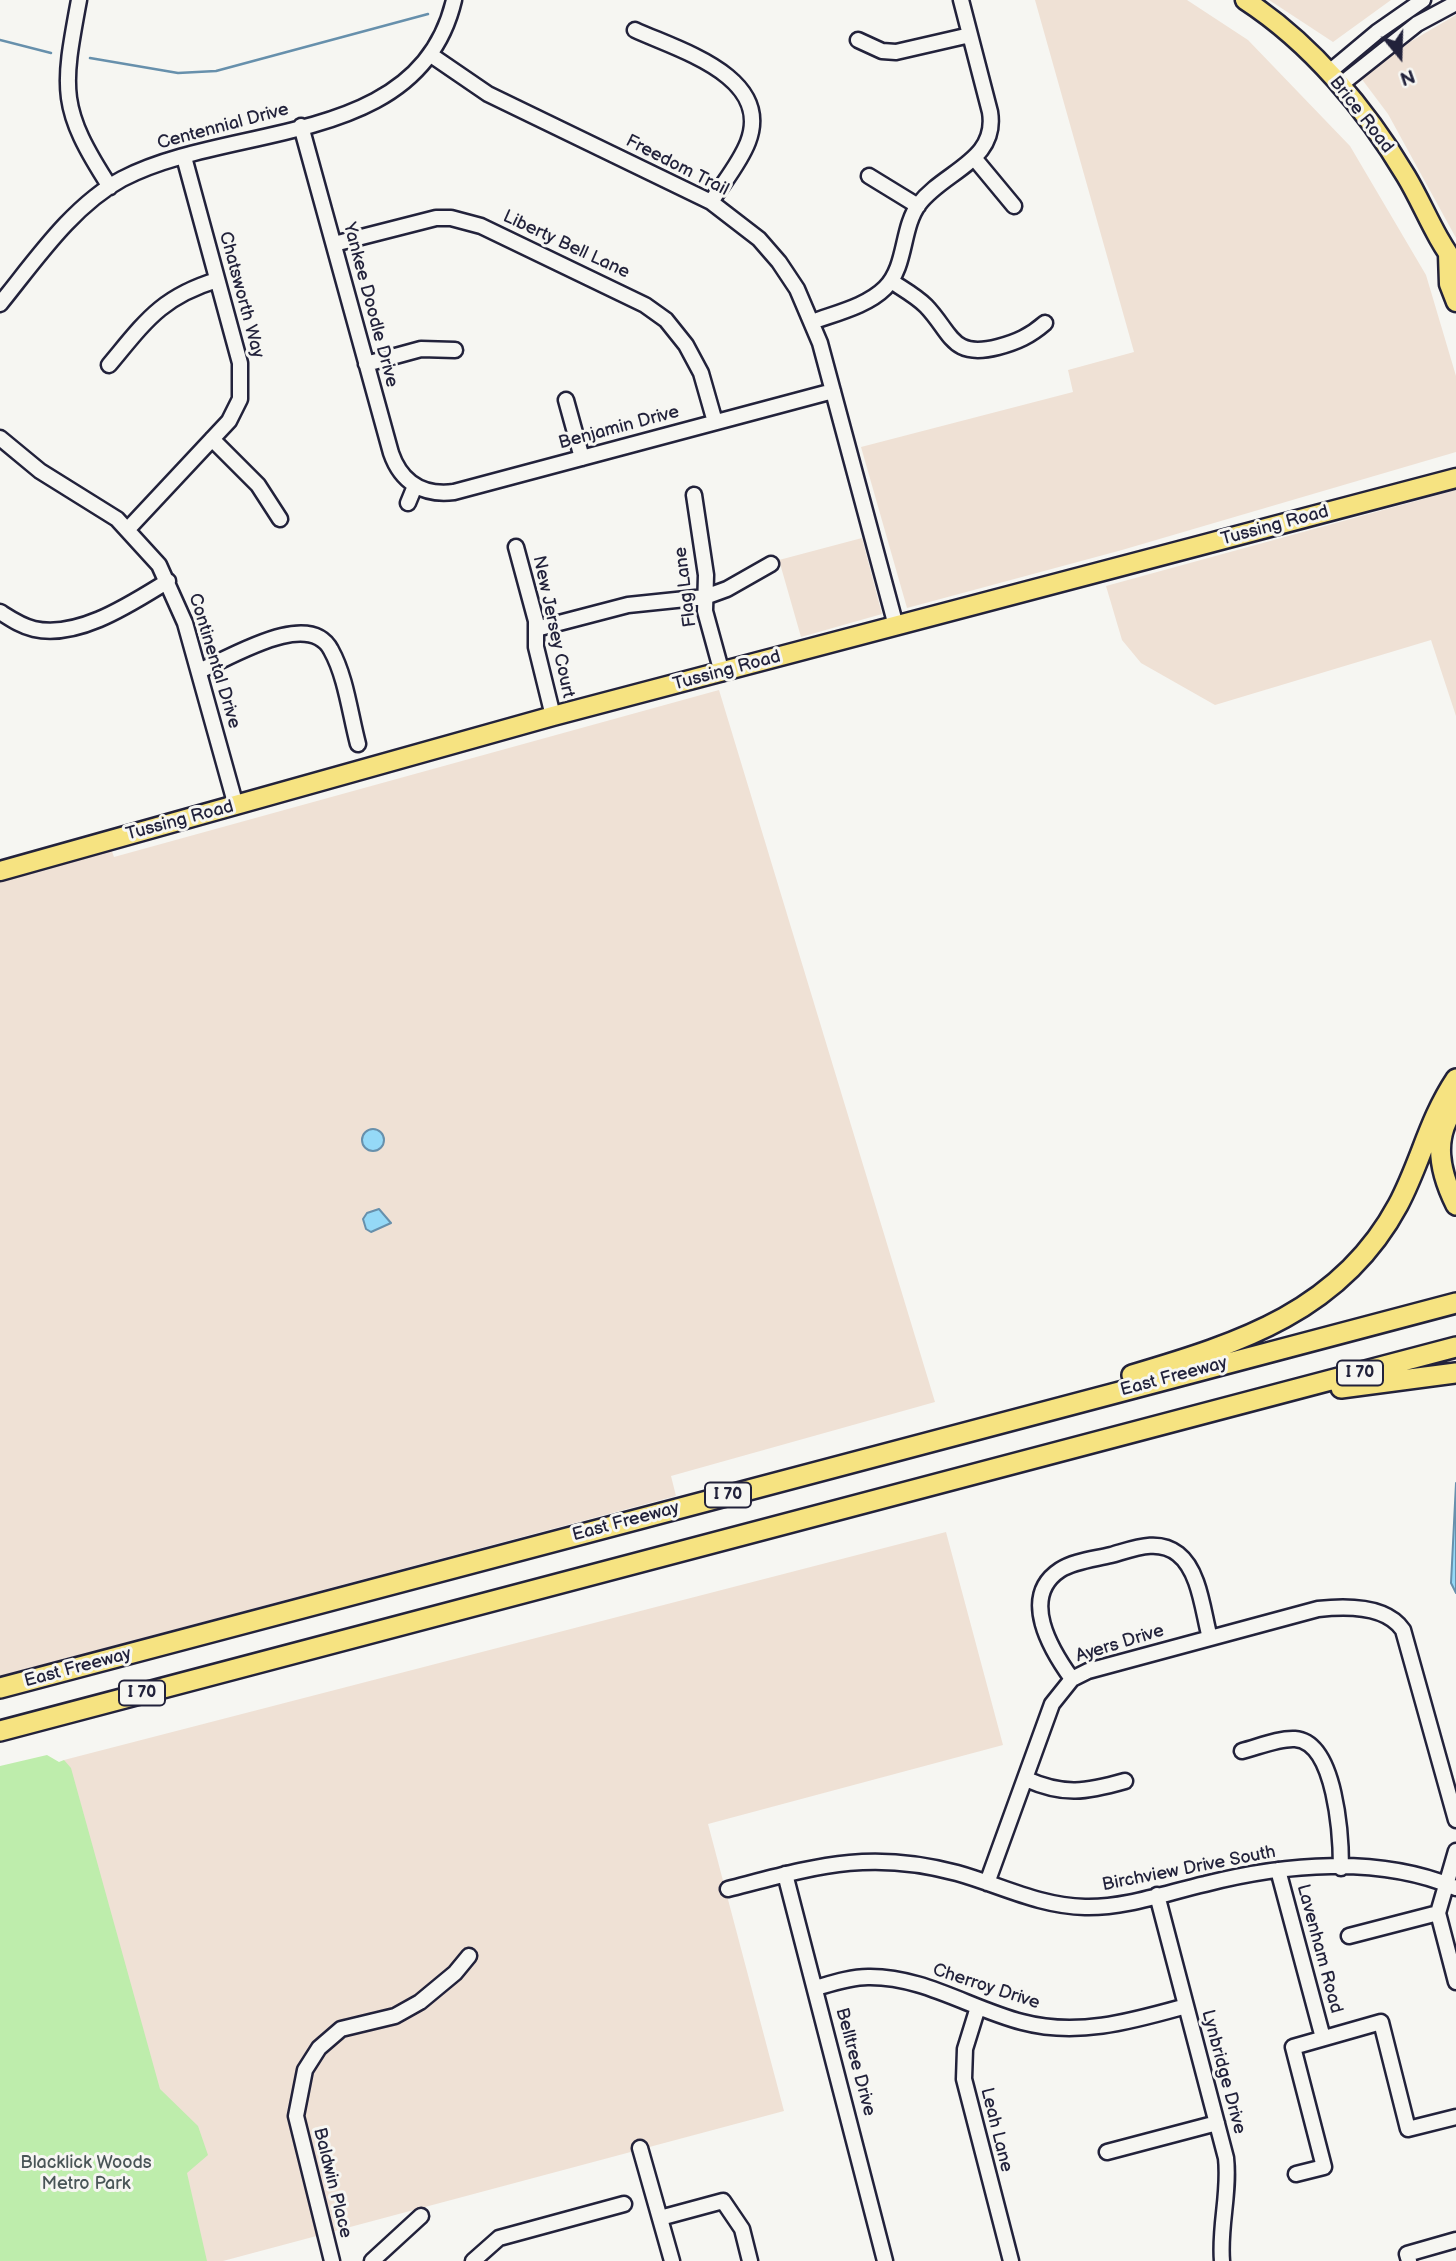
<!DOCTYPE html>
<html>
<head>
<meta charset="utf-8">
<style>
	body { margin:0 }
	#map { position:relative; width:1456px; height:2261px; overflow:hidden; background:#f6f6f2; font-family:"Balsamiq Sans",sans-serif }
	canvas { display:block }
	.north { position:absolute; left:1365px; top:21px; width:70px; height:70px; -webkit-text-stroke:5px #f6f6f2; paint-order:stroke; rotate:161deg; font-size:19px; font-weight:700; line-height:28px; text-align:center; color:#22223b }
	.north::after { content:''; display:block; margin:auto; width:24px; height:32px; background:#22223b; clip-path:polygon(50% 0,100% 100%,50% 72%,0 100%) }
</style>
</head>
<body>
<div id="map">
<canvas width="1456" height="2261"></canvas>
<div class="north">N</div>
</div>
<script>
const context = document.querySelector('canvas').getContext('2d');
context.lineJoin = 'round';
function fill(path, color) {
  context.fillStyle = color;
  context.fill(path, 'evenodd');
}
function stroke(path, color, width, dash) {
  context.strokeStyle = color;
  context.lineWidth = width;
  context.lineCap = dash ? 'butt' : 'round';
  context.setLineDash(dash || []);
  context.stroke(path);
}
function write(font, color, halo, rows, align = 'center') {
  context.font = font + ' "Balsamiq Sans",sans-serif';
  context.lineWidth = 6;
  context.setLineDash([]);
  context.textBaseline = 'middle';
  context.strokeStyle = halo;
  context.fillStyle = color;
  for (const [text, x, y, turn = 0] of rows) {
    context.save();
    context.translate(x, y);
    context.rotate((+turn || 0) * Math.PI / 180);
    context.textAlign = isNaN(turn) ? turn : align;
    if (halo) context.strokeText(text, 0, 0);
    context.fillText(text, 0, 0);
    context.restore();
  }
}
const built = new Path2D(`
	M1035,0h152l61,40 102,106 76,129 30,101v76l-334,98 -215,58 -46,-161 212,-55 -5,-22 66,-18z
	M1269,0h122l-58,42z
	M1456,15v223l-68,-124 -27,-36 23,-21z
	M1456,490v226l-25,-76 -216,65 -74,-42 -19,-23 -16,-54z
	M862,538l20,76 -81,23 -22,-77z
	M719,690l216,712 -264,74 5,20 -676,180v-800l110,-30 4,11z
	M946,1532l57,213 -295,79 76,287 -561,150h-23l-136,-501z`);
const green = new Path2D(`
	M47,1755l12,7 5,-2 7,8 89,321 38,37 10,29 -21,18 20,88h-207v-495z`);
const water = new Path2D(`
	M362 1140a11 11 0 1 1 22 0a11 11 0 1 1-22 0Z
	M379,1209l12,14 -20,9 -5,-3 -3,-10 4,-6z
	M1456,1483v110l-5,-10z`);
const stream = new Path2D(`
	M0,40l51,13
	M90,58l88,15 38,-2 212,-57`);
const minor = new Path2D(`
	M79,0c-17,91 -20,108 31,187
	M635,30c43,20 138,46 113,112 -8,21 -25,41 -37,60
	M858,40l24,11 14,1 74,-17
	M431,55l57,39 223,108 48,37 20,23 18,27 23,54 76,283
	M1328,73l49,-41 46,-32
	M1339,86l78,-62 39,-21
	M301,126l90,327c10,29 32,43 63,39l379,-101
	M975,159l39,47
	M869,176l49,30
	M334,244l102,-26h15l30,8 164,79 21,15 20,25 15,28 14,49
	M891,281c12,8 25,15 35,25 26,27 25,53 72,41 19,-5 32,-11 47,-24
	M0,304c35,-43 72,-98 122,-125 109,-57 297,-30 332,-179
	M812,322c24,-9 55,-16 73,-34 22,-22 16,-60 34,-84 25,-33 79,-43 71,-92l-29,-112
	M366,364l55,-15 34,1
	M109,365c36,-43 52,-68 108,-85
	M566,400l16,58
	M0,438l40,33 77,48 42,46 26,58 51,183
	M212,439l46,46 22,34
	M694,495l12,80 -1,36 17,62
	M408,503l7,-17
	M128,529l101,-108 11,-22v-36l-56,-206
	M516,547l20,74v26l17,69
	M0,612c11,7 21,14 34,17 45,10 98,-26 134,-48
	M536,629l92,-24 77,-8 22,-8 44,-25
	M199,671c31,-13 110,-63 132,-21 15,27 19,64 27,94
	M1072,1679c-21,-29 -53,-82 -12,-109 14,-9 35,-11 51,-15 22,-6 47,-17 67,-1 22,17 25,59 32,84
	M1242,1751c16,-4 37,-13 53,-12 41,3 46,98 46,129
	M1026,1779c38,17 60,13 99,2
	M1456,1851l-18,62 18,69
	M1278,1870l45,168
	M785,1874l100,387
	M987,1883l65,-179 20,-25 16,-8 230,-62c27,-3 68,-4 85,21l53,190
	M728,1889c86,-22 140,-40 229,-16 43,12 82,33 128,34 40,1 81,-14 120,-23 78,-20 174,-29 251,4
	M1157,1895l69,263c4,35 -7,68 -4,103
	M1349,1936l89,-23
	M816,1988c17,-5 35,-11 52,-11 55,-1 103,32 154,45 56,15 110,-1 164,-16
	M978,2007l-13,42 -1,30 47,182
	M640,2148l32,113
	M1107,2152l110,-29
	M1296,2174l28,-7 -31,-120 88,-25 27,107 48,-12
	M660,2218l63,-17 19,28 8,32
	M332,2261l-36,-145 9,-46 14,-22 22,-19 54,-13 25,-14 35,-29 14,-17
	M372,2261l49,-45
	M473,2261l26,-23 125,-34
	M1409,2261l-2,-7 49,-14`);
const major = new Path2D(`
	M1245,0c66,43 121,109 161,176 17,28 29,62 50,88
	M1448,254l1,30 7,18
	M0,871l553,-155 903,-238`);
const highway = new Path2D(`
	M1456,1106c-25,31 -16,67 0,99
	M1132,1375c108,-32 209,-64 266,-170 23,-43 30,-84 58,-126
	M1341,1388l115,-15
	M0,1688l1456,-385
	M0,1731l1456,-384`);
const shields = [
	[1360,1373,46],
	[728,1495,46],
	[142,1693,46]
];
const shieldNames = [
	["I 70",1360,1373],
	["I 70",728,1495],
	["I 70",142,1693]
];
const streetNames = [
	["Brice Road",1361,115,52],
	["Centennial Drive",223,127,-15],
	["Freedom Trail",677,166,27],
	["Liberty Bell Lane",566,245,25],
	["Chatsworth Way",241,295,75],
	["Yankee Doodle Drive",370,305,75],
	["Benjamin Drive",619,428,-15],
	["Tussing Road",1275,526,-15],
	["Flag Lane",686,587,-97],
	["New Jersey Court",553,627,78],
	["Continental Drive",214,661,73],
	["Tussing Road",727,671,-15],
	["Tussing Road",180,821,-15],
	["East Freeway",1174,1377,-15],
	["East Freeway",626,1522,-15],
	["Ayers Drive",1120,1644,-17],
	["East Freeway",78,1668,-15],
	["Birchview Drive South",1189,1869,-11],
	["Lavenham Road",1319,1949,75],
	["Cherroy Drive",986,1987,18],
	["Belltree Drive",855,2062,75],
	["Lynbridge Drive",1223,2072,75],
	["Leah Lane",996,2130,76],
	["Baldwin Place",332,2183,76]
];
const parkNames = [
	["Blacklick Woods",86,2163],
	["Metro Park",86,2184]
];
fill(built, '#efe1d5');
fill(green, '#beedac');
fill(water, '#95d9f7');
stroke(water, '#6790ac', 2);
stroke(stream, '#6790ac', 2.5);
stroke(minor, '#22223b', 19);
stroke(major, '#22223b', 23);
stroke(highway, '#22223b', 24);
stroke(minor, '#f6f6f2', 14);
stroke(major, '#f6e381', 18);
stroke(highway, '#f6e381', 19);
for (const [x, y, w] of shields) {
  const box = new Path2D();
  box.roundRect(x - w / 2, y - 12.5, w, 25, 5);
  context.fillStyle = '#f6f6f2';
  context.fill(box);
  stroke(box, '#22223b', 2);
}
write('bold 16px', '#22223b', null, shieldNames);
write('18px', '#22223b', '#f6f6f2', streetNames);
write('18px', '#495557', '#f6f6f2', parkNames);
</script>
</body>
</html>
